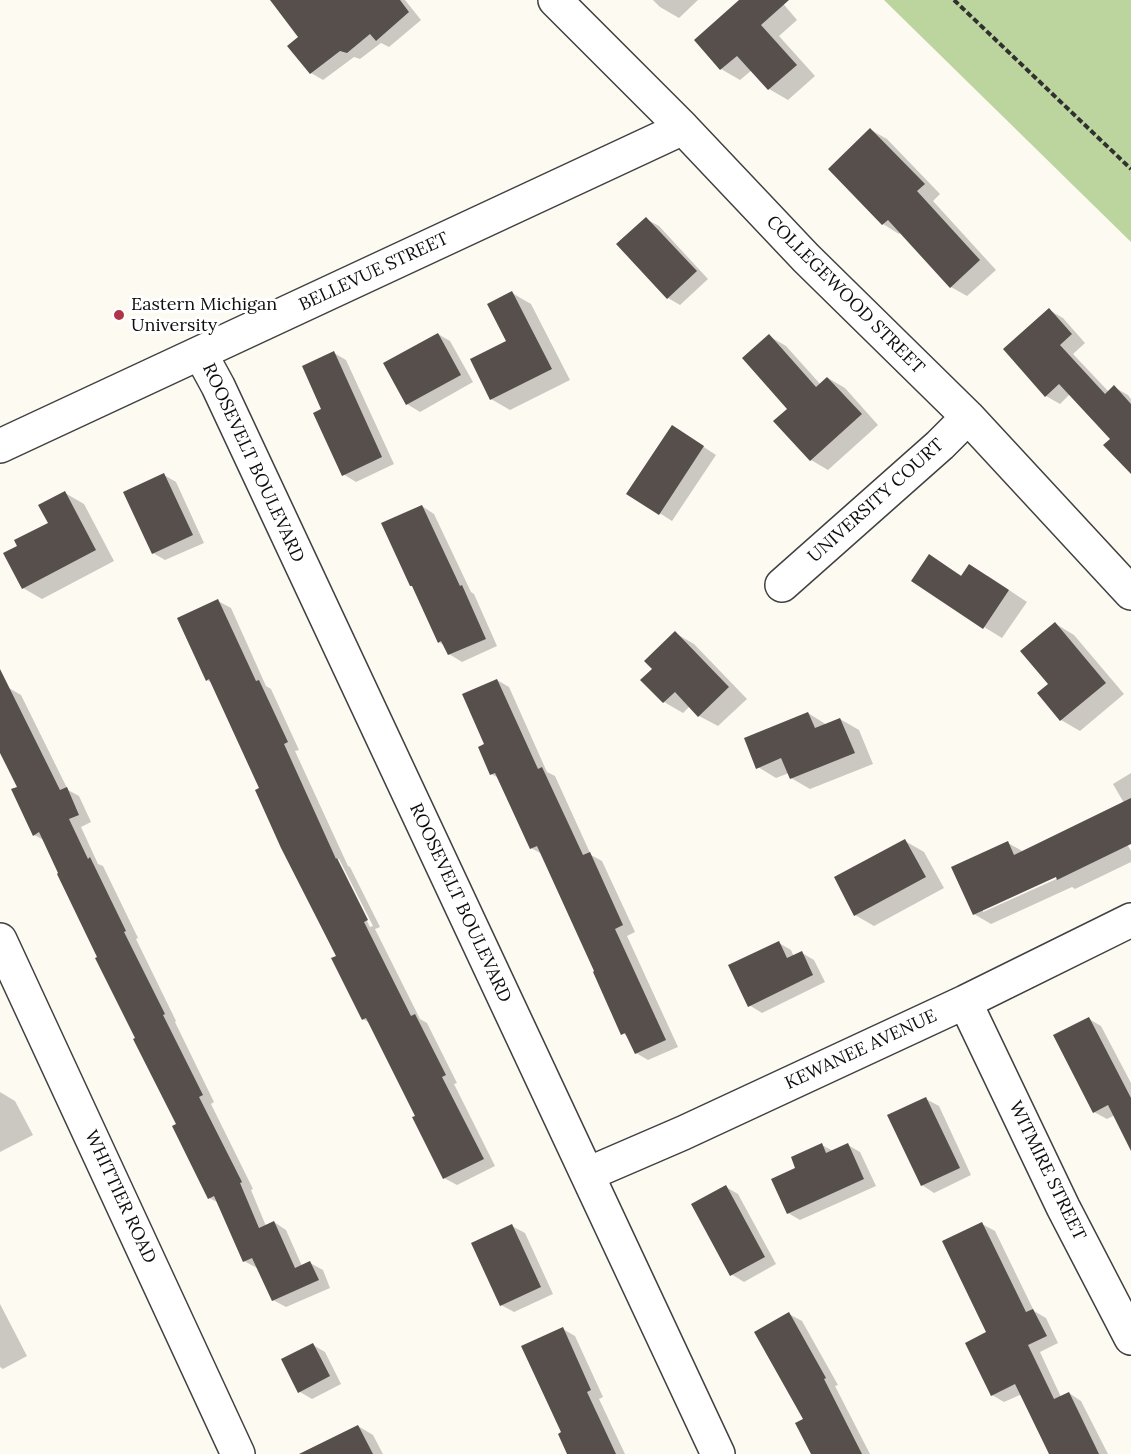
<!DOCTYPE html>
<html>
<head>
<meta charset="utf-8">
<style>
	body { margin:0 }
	canvas { display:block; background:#fdfaf1 }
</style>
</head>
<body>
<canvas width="1131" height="1454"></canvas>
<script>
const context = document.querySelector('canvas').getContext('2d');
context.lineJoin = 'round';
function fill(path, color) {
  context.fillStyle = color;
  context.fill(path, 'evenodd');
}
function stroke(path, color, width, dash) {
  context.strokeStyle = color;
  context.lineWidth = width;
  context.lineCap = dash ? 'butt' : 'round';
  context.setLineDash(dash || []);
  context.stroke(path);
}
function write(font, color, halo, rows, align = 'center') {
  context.font = font + ' Lora,serif';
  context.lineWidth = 6;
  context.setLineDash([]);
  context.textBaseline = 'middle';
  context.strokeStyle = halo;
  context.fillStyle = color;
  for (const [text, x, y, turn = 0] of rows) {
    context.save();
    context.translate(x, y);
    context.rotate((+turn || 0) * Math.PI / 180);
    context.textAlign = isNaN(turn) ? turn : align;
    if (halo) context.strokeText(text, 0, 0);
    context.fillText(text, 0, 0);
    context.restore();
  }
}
const forest = new Path2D(`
	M884,0h247v242z`);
const shadow = new Path2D(`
	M271,0h134l16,20 -32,27 -8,-4 -21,16 -6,-2 -31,23 -12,-7 -11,-36z
	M653,0h45l-19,18 -19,-11z
	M741,0h39l17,20 -18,16 36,40 -27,24 -19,-11 -17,-19 -12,10 -19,-11 -25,-29z
	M871,130l16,9 53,55 -7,7 63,69 -29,26 -16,-9 -50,-55 -2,2 -16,-10 -53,-55z
	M646,219l13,7 49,53 -28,26 -12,-7z
	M512,293l19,11 39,76 -60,30 -19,-11 17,-58z
	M1049,310l14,8 22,25 -12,11 36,38 5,-5 14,8 3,4v70l-19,-30 -42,-45 -10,10 -14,-8z
	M438,334l12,7 23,41 -53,30 -13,-8 -22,-41z
	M769,336l17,10 35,39 7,-7 17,10 33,37 -50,45 -17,-10 -35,-38 13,-13z
	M334,353l12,7 48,104 -38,18 -13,-8 -20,-64z
	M684,434l32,21 -44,66 -44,-28z
	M164,475l12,7 28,61 -39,17 -12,-7z
	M65,493l19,11 30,57 -72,38 -19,-11 -4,-42 31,-22z
	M422,506l12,8 37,78 3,2 23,52 -35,16 -13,-8 -4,-8 -6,-4 -25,-55 -3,-2z
	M930,556l32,20h26l39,26 -25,36 -18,-11z
	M218,601l13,7 35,78 5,3 28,61 -4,1 53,115 2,1 30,60 -5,2 45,90 7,4 30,60 -3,1 41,82 -38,19 -13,-7 -27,-62 -47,-93 -7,-4 -25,-62 -77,-168 -49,-106 -5,-3zM336,859h3l34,67 -3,1z
	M1056,624l18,11 50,59 -44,37 -19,-11 -22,-27 11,-8z
	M675,633l19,11 53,55 -29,27 -19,-10 -9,-10 -7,7 -19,-11 -21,-22 11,-11z
	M497,680l12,7 38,85 8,4 36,79 11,6 33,71 -8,4 51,111 -30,13 -12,-7 -8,-16 -5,-4 -81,-179 -11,-6 -32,-70 -8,-4 -5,-30z
	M9,688l12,7 47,95 11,6 12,26 -10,5 17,37 5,2 35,72 -2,1 40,82 -1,1 39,80 -3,2 42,85 -2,1 15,36 8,-4 12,8 16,36 8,-3 13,7 7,18 -44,19 -13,-7 -16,-32 -13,-7 -25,-58 -10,-5 -31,-73 -134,-285 -10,-5 -15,-47 -19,-38v-58z
	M808,713l19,12 13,-6 19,11 14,34 -63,25 -19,-11 -2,-5 -13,5 -18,-11z
	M1131,773v69l-4,2 4,7v11l-56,27 -3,-2 -81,37 -17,-10 34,-71 16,9 100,-49 -11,-19zM1062,873l1,3 -80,36v-3z
	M905,841l19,11 20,36 -70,38 -19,-11z
	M779,943l12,7 3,7 8,-4 12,7 11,22 -63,31 -13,-8z
	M1089,1019l12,7 30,57v65l-16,-33 -8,4 -13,-7z
	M0,1092l15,9 18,34 -33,17z
	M926,1099l13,7 32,69 -37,18 -12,-8z
	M822,1145l11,6 15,-6 12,7 16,34 -76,34 -12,-7 9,-44z
	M726,1187l12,7 38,70 -32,18 -13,-8z
	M982,1224l13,7 39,80 12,7 12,25 -18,9 21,45 8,-4 12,8 27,53h-57l-29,-60 -18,8 -12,-7z
	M512,1226l13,7 28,61 -39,18 -13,-7z
	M0,1304l27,52 -24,13 -3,-2z
	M789,1314l13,7 36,64 -3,1 35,68h-57l-8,-35z
	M563,1329l12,7 28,61 -4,2 26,55h-57l-5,-21z
	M313,1345l12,7 16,32 -29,15 -12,-7z
	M358,1426l15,9 10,19h-55z`);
const building = new Path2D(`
	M270,0h130l9,12 -33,29 -6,-7 -23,19 -7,-2 -30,23 -23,-28 11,-9z
	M739,0h50l-28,25 36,40 -29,25 -31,-34 -17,14 -26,-30z
	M870,128l55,56 -8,7 63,69 -30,28 -62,-68 -6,5 -54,-56z
	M646,217l51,54 -30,28 -51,-55z
	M512,291l40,78 -62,31 -20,-41 36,-18 -19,-37z
	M1049,308l23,26 -12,11 45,49 9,-9 17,19v70l-28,-29 7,-6 -51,-55 -14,13 -42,-48z
	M438,333l23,42 -55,30 -23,-42z
	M769,334l47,53 11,-10 35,37 -52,47 -37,-40 14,-12 -45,-51z
	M334,351l48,106 -40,19 -29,-63 8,-4 -19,-43z
	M672,425l32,21 -45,69 -33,-21z
	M164,473l29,62 -41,19 -29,-62z
	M65,491l31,59 -74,39 -19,-36 14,-7 -3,-6 34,-17 -10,-18z
	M422,505l38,81 2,-1 24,54 -38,16 -7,-14 -3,2 -26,-57h-2l-29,-63z
	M929,554l32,22 8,-12 40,26 -26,39 -72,-48z
	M218,599l38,82 3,-1 29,62 -4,2 52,115 1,-1 31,62 -4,2 47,94 4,-2 31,61 -4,2 42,82 -41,20 -31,-62 3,-1 -49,-98 -4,2 -31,-62 5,-2 -55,-108 -26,-58 4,-2 -50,-109 -3,2 -29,-63z
	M1055,622l51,61 -46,38 -23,-28 11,-9 -28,-33z
	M675,631l54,56 -31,30 -23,-25 -12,11 -23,-23 12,-11 -8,-8z
	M0,669l60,121 7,-3 12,28 -10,4 19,40 2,-2 36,74 -2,1 41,82 -2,1 40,80 -4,2 43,85 -2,1 19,45 15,-7 21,47 15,-7 9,19 -47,21 -20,-43 -9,4 -29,-66 -6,3 -36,-73 4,-2 -43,-85 2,-1 -40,-80 2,-1 -40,-83 1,-1 -19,-41 -6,4 -22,-47 6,-2 -17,-34z
	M497,679l41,90 4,-2 41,88 7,-3 33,73 -8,4 51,111 -31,14 -10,-21 -4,2 -28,-63 1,-1 -57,-125 -7,3 -35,-76 -5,2 -12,-28 6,-3 -22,-50z
	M808,712l7,16 25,-10 15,35 -65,26 -9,-21 -25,11 -12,-31z
	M1131,798v46l-74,36 -1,-3 -83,38 -22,-48 57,-26 6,14z
	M905,839l21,38 -72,39 -20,-39z
	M779,941l8,17 15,-7 11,24 -65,32 -20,-42z
	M1089,1017l42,81v53l-23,-46 -15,8 -40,-78z
	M926,1097l34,71 -39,18 -34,-71z
	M822,1143l4,10 22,-10 16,36 -77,35 -16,-35 24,-11 -4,-11z
	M726,1185l39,72 -35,19 -39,-72z
	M982,1222l44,90 7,-3 14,27 -19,9 26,54 15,-7 30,62h-50l-34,-70 -24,12 -26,-53 21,-11 -44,-91z
	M512,1224l29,63 -41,19 -29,-63z
	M789,1312l37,66 -2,1 38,75h-51l-16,-31 8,-4 -49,-87z
	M563,1327l28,63 -4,2 29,62h-49l-9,-20 3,-2 -40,-86z
	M313,1343l17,33 -32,17 -17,-34z
	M358,1425l15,29h-74z`);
const path = new Path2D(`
	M954,0l177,169`);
const minor = new Path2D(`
	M555,0l128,128 123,130 162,159 163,176
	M200,353l18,33c166,356 335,711 500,1068
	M0,446l683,-318
	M782,585l158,-140 28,-28
	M0,940l238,514
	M965,1002l98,205 68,131
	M588,1174l95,-41 282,-131 166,-82`);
const markers = [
	[119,315,6,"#b03447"]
];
const streetNames = [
	["BELLEVUE STREET",374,272,-25],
	["COLLEGEWOOD STREET",845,295,45],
	["ROOSEVELT BOULEVARD",253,463,65],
	["UNIVERSITY COURT",876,501,-42],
	["ROOSEVELT BOULEVARD",460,903,65],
	["KEWANEE AVENUE",861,1050,-25],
	["WITMIRE STREET",1047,1171,64],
	["WHITTIER ROAD",120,1197,65]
];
const poiNames = [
	["Eastern Michigan",131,305],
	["University",131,326]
];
fill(forest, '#bcd49e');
fill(shadow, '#0003');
fill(building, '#564f4c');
stroke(minor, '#414141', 36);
stroke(path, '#303030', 4, [6, 3]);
stroke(minor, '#fff', 33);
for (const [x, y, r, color] of markers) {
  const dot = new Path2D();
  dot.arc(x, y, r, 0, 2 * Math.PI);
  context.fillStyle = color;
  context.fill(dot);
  stroke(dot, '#fff', 2);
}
write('18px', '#0e0e0e', '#fff', streetNames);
write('18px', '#0e0e0e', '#fff', poiNames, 'left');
</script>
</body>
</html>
